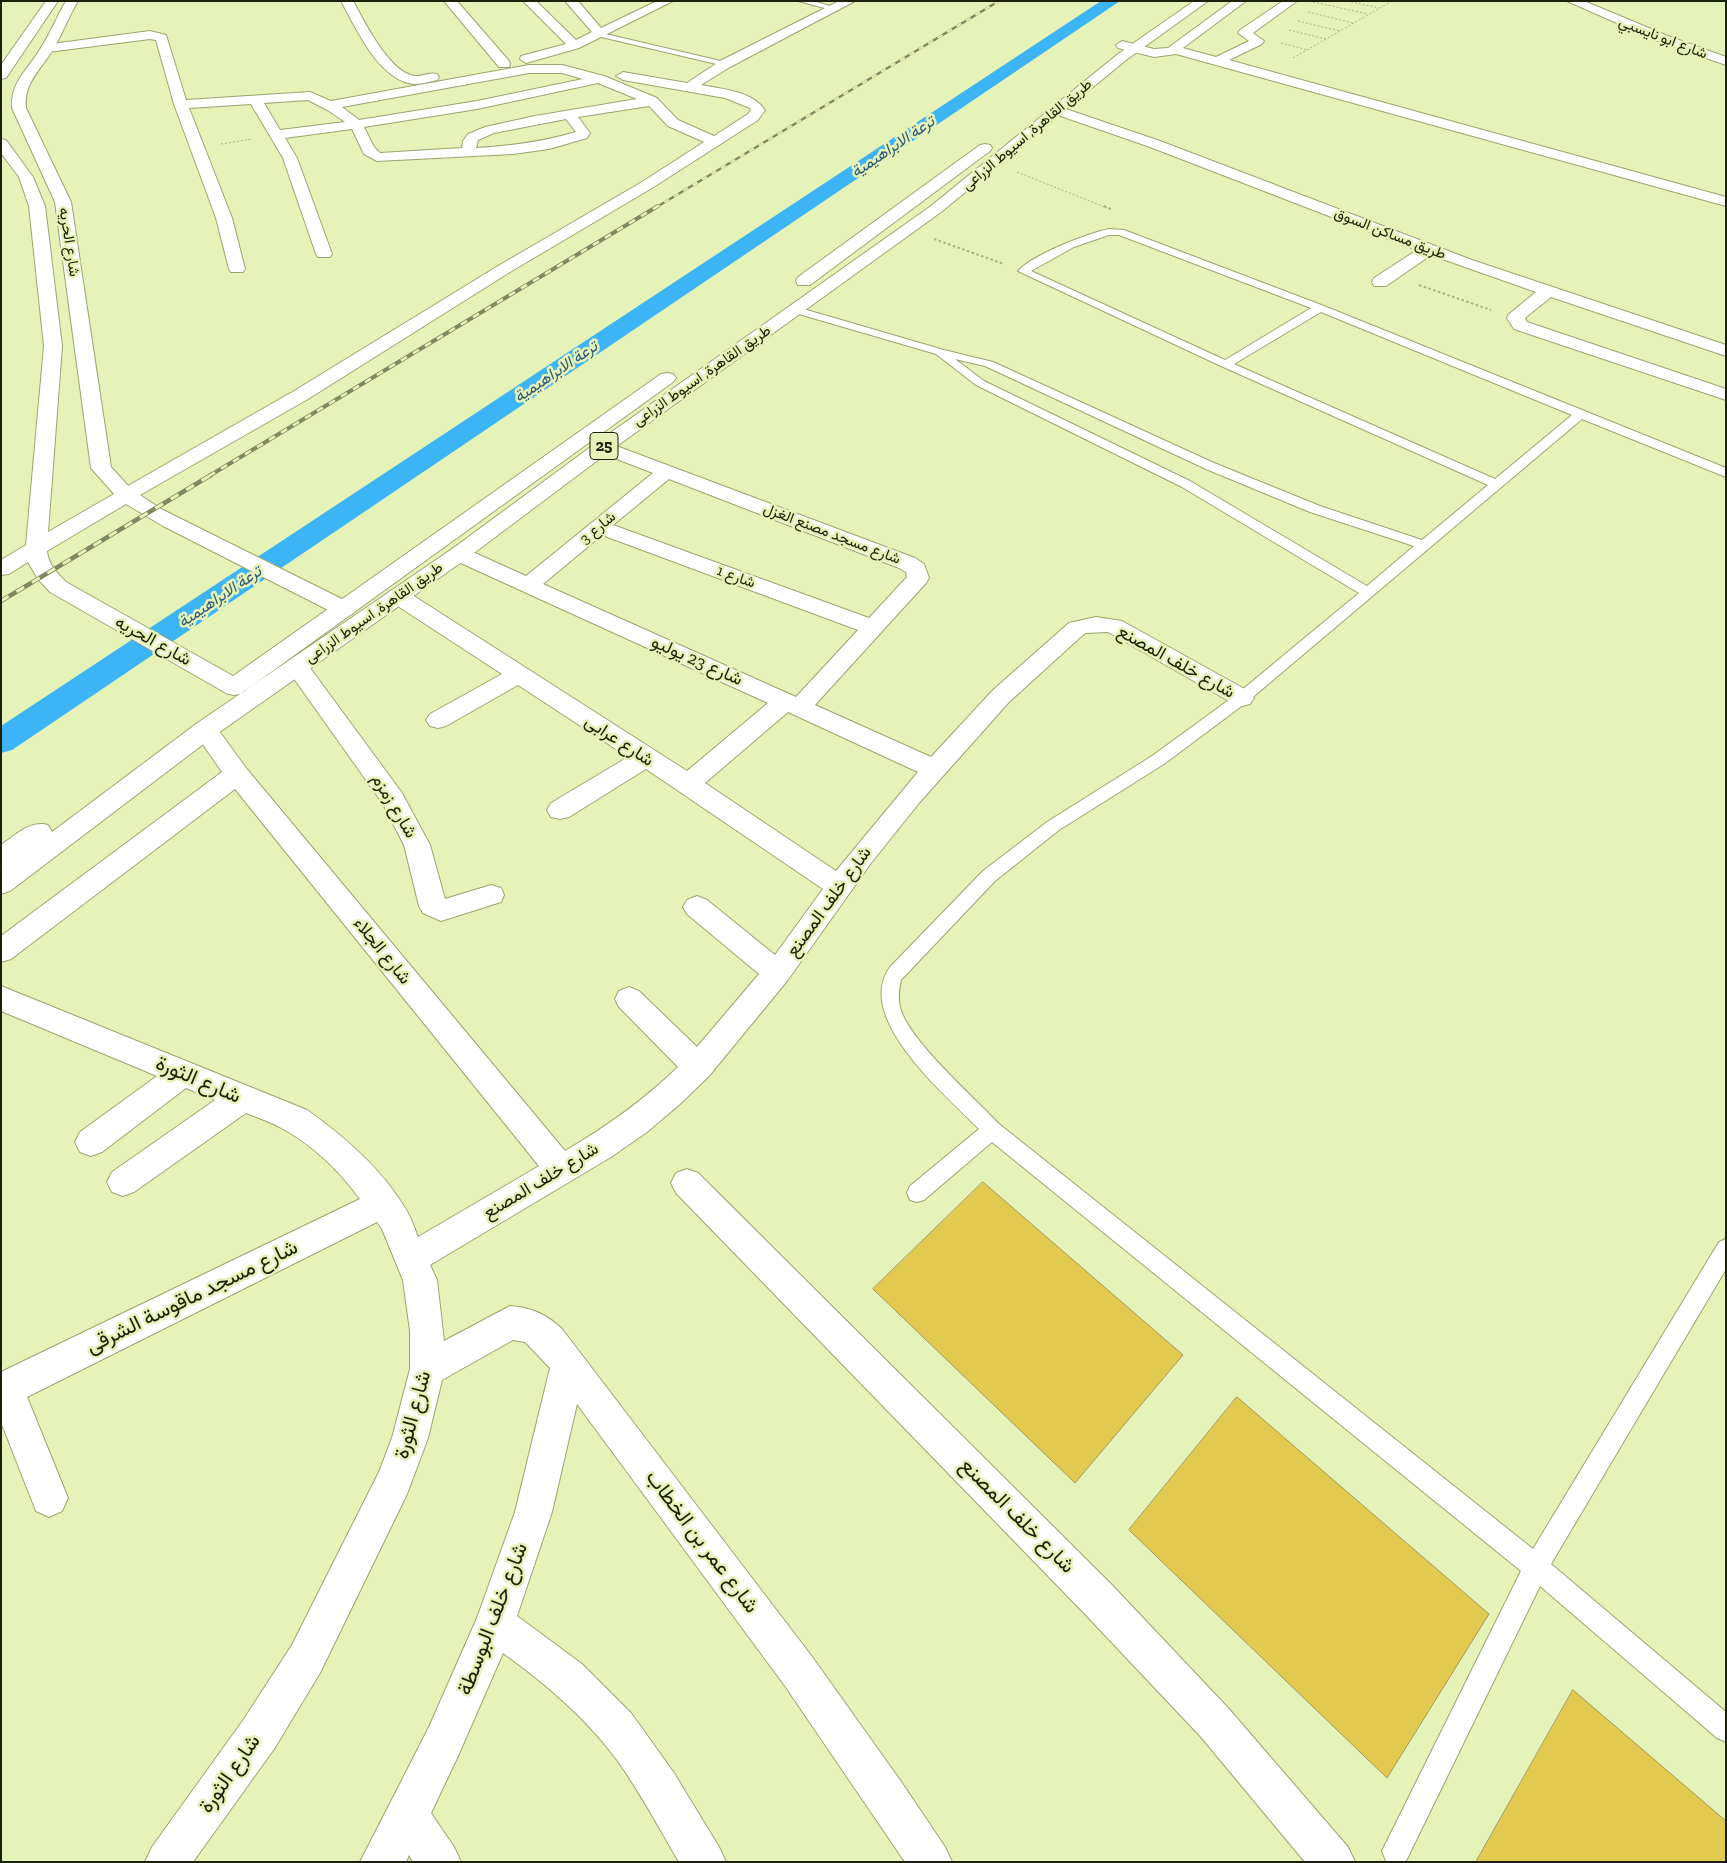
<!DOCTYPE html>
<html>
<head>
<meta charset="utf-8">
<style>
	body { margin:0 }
	#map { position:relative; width:1727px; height:1863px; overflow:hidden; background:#e6f3b8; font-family:"Zilla Slab",serif }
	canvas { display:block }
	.frame { position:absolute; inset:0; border:2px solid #1c2009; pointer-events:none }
</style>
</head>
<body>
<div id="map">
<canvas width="1727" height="1863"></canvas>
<div class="frame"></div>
</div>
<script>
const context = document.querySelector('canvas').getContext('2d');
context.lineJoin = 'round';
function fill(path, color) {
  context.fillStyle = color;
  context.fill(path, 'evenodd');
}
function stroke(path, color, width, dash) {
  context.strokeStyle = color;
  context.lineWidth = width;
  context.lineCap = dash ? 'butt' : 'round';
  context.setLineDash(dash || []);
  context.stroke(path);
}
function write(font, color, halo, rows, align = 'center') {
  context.font = font + ' "Zilla Slab",Vazirmatn,serif';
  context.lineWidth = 5;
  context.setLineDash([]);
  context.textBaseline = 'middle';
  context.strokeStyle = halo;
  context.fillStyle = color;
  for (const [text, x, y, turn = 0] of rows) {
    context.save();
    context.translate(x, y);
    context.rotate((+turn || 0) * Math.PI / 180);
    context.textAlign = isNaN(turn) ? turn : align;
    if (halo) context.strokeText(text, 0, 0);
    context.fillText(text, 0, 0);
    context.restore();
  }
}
const canal = new Path2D(`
	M1101,1h19l-1108,749 -11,3v-27z`);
const building = new Path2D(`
	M983,1182l200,173 -108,128 -202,-194z
	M1237,1397l252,217 -102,164 -258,-248z
	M1573,1690l153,131v41h-250z`);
const pathFar1 = new Path2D(`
	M1347,1l32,7
	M1313,2l55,12
	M1308,12l45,11
	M1298,21l42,10
	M1289,30l37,9
	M1281,43l27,7
	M1293,58l99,-57
	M221,144l31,-5
	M1017,172l90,36`);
const path = new Path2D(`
	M1104,206l9,4
	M934,239l70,25
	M1419,285l72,25`);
const service = new Path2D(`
	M798,1h15l27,8 -4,2z
	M597,32l128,30 4,2 -4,2 -128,-30z
	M1109,229l15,1 200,76 402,162v9l-144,-58 -335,283 -83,62 -105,66 -64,51 -94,99c-2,9 -3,17 -1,27 8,33 74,90 99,117l534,425 186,-307 7,-3v30l-175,295 175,148v30l-9,-4 -177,-152 -134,275 -3,1 -17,-1 -4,-10 139,-280 -529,-429 -68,58 -7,2 -7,-2 -3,-7 3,-7 69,-57c-32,-33 -126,-111 -89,-162l93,-96 64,-49 105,-66 85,-62 122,-101 -177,-106 -206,-102 -40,-31 -144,-42 -1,-2 1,-2h8l144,42 49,12 221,101 106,43 102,34 66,-55 -267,-119 -203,-95c16,-17 68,-37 91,-42zM1109,235h10l192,73 -86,52 -194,-89 43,-24zM1321,312l251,103 -77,64 -261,-115zM955,359l30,7 221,103 104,43 104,34 -47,40 -177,-105 -206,-100z`);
const minor = new Path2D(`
	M341,1h12c12,21 35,70 61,75 8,1 15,-4 23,-2l2,3 -2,3c-8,2 -16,4 -23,4 -35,-3 -58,-56 -73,-83z
	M444,1h13l52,60 1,3 -1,3h-10z
	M523,1h13l40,39 16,-8 -27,-31h13l23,27 56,-27h16l-94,47 -53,15 -6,-4 1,-3 45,-12z
	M839,1h16l-125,66 -29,18c21,4 51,6 64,25l-7,10 -106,68 -142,84 -202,127 -175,100 -7,2 -7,-2 -3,-4 3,-4 175,-100 204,-125 144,-84 62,-40 -36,-16 -19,-20 -71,11 12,16 -3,5 -38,11 -36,5 -136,7 -13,-7 -12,-25 -67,9 12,20 35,96 -2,3h-12l-2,-3 -33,-96 -32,-54 -62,4 43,110 13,51 -2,3h-12l-2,-3 -13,-51 -42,-114 -18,-64 -6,-1 -102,13 -4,-1 -2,-3 2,-3 106,-14 16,4 20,65 124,-8 21,9 198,-36h33l42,11 53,22 21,22 36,16 34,-22 3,-4 -1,-2 -25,-10 -102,-18 -7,-4 7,-4 64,11 33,-22zM529,73h33l21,6 -106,22 -118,19 -17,-13zM598,83l39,16 -102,17 -50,11 -17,7 -5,7 -1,7 -82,5 -6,-6 -10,-20 113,-18zM308,100l21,11 16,11 -65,8 -16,-27zM566,119l10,13c-34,10 -66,14 -100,16l2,-8 16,-7z
	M1232,1h14l-63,47 33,9 33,-16 -11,-8 2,-3 43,-29h14l-44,32 11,8 -2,3 -33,16 497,137v9l-550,-152 -22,3 -36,-9 -2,-3 6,-4 32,8 14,-1z
	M1567,1h17l84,35 58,21v8l-66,-23z
	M1057,106l103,35 312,119 254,85v11l-175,-59 -26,21 2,4 199,67v11l-212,-71 -7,-11 1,-3 28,-23 -105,-37 -45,31h-12l-2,-4 2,-4 43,-28 -267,-103 -98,-34 -2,-3 2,-3z
	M603,441l312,117 9,6 5,14 -3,5 -111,122 116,52 62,-67 76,-67 27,-6 26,4 128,71 4,6 -4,6 -8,2 -8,-2 -126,-72 -23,1 -76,69 -90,101 -48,60 -84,118 -78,95 -29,28 -33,28 -36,25 -181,108 7,15 7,61 66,-35c20,1 38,9 52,23l251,329 89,125 43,64 7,15h-47l-120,-176 -208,-282 -25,108 -35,104 65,48 49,49 43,60 45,74 7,15h-47c-20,-34 -39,-70 -62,-102 -31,-42 -72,-77 -114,-107l-45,103 -27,57 23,34 7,15h-48l-4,-7 -3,7h-46l69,-135 48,-109 38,-106 35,-144 -25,-26 -12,-2 -71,40 -14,58 -21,56 -87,179 -46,76 -81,113h-48l7,-15 92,-128 48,-74 87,-173 13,-34 18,-69v-38l-7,-51 -21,-51 -5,-7 -350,175 41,101 -6,13 -13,6 -13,-6 -35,-89v-50l359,-173c-20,-27 -45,-52 -75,-69 -12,-7 -26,-12 -39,-17l-112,79 -11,4 -11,-4 -5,-10 5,-10 103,-72 -29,-12 -84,64 -11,4 -11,-4 -5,-10 5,-10 77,-56 -156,-65v-25l306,124c38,27 74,58 98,98 6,9 9,19 13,29l121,-71 -304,-377 -224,170 -10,3v-26l221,-164 -29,-42 3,-6 9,-2 9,2 32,44 319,383c41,-24 79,-51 113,-84l-59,-60 -4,-8 4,-8 10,-4 10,4 58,56 62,-73 -72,-60 -4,-7 4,-7 10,-4 10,4 68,55 48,-66 -177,-120 -77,48 -9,2 -9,-2 -4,-7 4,-7 77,-46 -110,-72 -72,41 -8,2 -8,-2 -4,-6 4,-6 72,-40 -112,-73 -3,-5 3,-5 8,-2 8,2 281,180 81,-68 -316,-144 -4,-5 4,-5 7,-1 7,1 60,27 127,-103 -57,-22 -3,-4 3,-4zM669,479l230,89 7,4 1,5 -38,41 -256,-93zM602,535l256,95 -62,67 -253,-113zM788,712l130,60 -82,99 -131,-88z
	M297,658l8,3 97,132 28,52 15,54 46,-14 10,3 3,7 -3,7 -60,19 -18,-8 -4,-7 -15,-61 -21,-41 -98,-138 4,-5z
	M687,1169l11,4 414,412 117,124 119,138 7,15h-50l-104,-125 -117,-124 -408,-420 -5,-10 5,-10z`);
const secondary = new Path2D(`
	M46,1h12l-52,77 -5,1v-14z
	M66,1h12c-9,15 -15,31 -23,45 -12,22 -32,36 -29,62l45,94 40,265 20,22 30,20 191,95 3,5 -3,5 -8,2 -8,-2 -173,-88 -37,-22 -79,47c1,13 10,22 19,31l176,99 4,6 -4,6 -8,2 -8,-2 -176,-101 -12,-13 -10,-17 -19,12 -8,1v-15l25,-15 18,-199 -15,-140 -10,-29 -18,-24v-14l5,1 27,37 12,29 17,140 -14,186 66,-38 -23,-26 -36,-266 -43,-94c-2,-27 18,-40 30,-62 9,-14 15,-30 24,-45z`);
const trunk = new Path2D(`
	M1194,1h14l-82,59 -185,152 -331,239 -144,108 -252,177 -204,155 -9,3v-24l2,-2 -2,1v-24c15,-10 29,-25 47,-20l4,7 144,-108 256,-175 144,-106 335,-237 187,-152z
	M985,144l5,1 2,3 -2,3 -180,134h-12l-2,-4 2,-4 182,-132z
	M667,373l6,1 3,4 -3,4 -431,311 -8,2 -8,-2 -4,-6 4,-6 435,-307z`);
const railFar2 = new Path2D(`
	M655,208l344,-207`);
const railFar1 = new Path2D(`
	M209,476l449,-270`);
const rail = new Path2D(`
	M1,601l210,-126`);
const farStreetnames = [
	["شارع ابو نايسبي",1663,38,21],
	["طريق القاهرة, اسيوط الزراعى",1027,135,-40],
	["طريق مساكن السوق",1390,234,21],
	["شارع الحريه",69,242,81],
	["طريق القاهرة, اسيوط الزراعى",702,376,-35],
	["شارع 3",598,528,-40],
	["شارع مسجد مصنع الغزل",832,534,21],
	["شارع 1",736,577,20],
	["طريق القاهرة, اسيوط الزراعى",374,613,-35]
];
const farWaternames = [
	["ترعة الابراهيمية",893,147,-34],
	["ترعة الابراهيمية",556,372,-34],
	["ترعة الابراهيمية",220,597,-34]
];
const shields = [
	[604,446,28]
];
const shieldNames = [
	["25",604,446]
];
const streetNames = [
	["شارع الحريه",153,641,29],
	["شارع 23 يوليو",697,661,24],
	["شارع خلف المصنع",1176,662,29],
	["شارع عرابى",619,741,33],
	["شارع زمزم",394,806,59],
	["شارع خلف المصنع",829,902,-54],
	["شارع الجلاء",382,951,51],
	["شارع خلف المصنع",541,1181,-31]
];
const nearStreetnames = [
	["شارع الثورة",198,1080,23],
	["شارع مسجد ماقوسة الشرقى",192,1297,-26],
	["شارع الثورة",413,1415,-75],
	["شارع خلف المصنع",1017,1516,45],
	["شارع عمر بن الخطاب",702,1542,53],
	["شارع خلف البوسطة",493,1619,-69],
	["شارع الثورة",230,1774,-55]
];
fill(canal, '#3cb4f6');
fill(building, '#e2c950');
stroke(building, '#a3975e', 1);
stroke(service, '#9aa56d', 2);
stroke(minor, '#9aa56d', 2);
stroke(secondary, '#9aa56d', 2);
stroke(trunk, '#9aa56d', 2);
stroke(pathFar1, '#a6b081', 1, [2, 2]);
stroke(path, '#a6b081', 2, [2.5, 2.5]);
fill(service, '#fff');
fill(minor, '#fff');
fill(secondary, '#fff');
fill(trunk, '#fff');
stroke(railFar2, '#808960', 2.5);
stroke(railFar1, '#808960', 4);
stroke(rail, '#808960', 4.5);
stroke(railFar2, '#e6f3b8', 2, [5.5]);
stroke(railFar1, '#e6f3b8', 2.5, [7]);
stroke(rail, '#e6f3b8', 3, [9]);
write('15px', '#1c2009', '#e6f3b8', farStreetnames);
write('italic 16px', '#2d5b77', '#e6f3b8', farWaternames);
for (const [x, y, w] of shields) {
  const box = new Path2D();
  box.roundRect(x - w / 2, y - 13.5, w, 27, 4);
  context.fillStyle = '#e6f3b8';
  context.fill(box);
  stroke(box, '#1c2009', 1);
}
write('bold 16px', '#1c2009', null, shieldNames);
write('18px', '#1c2009', '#e6f3b8', streetNames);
write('21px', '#1c2009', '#e6f3b8', nearStreetnames);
</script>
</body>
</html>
